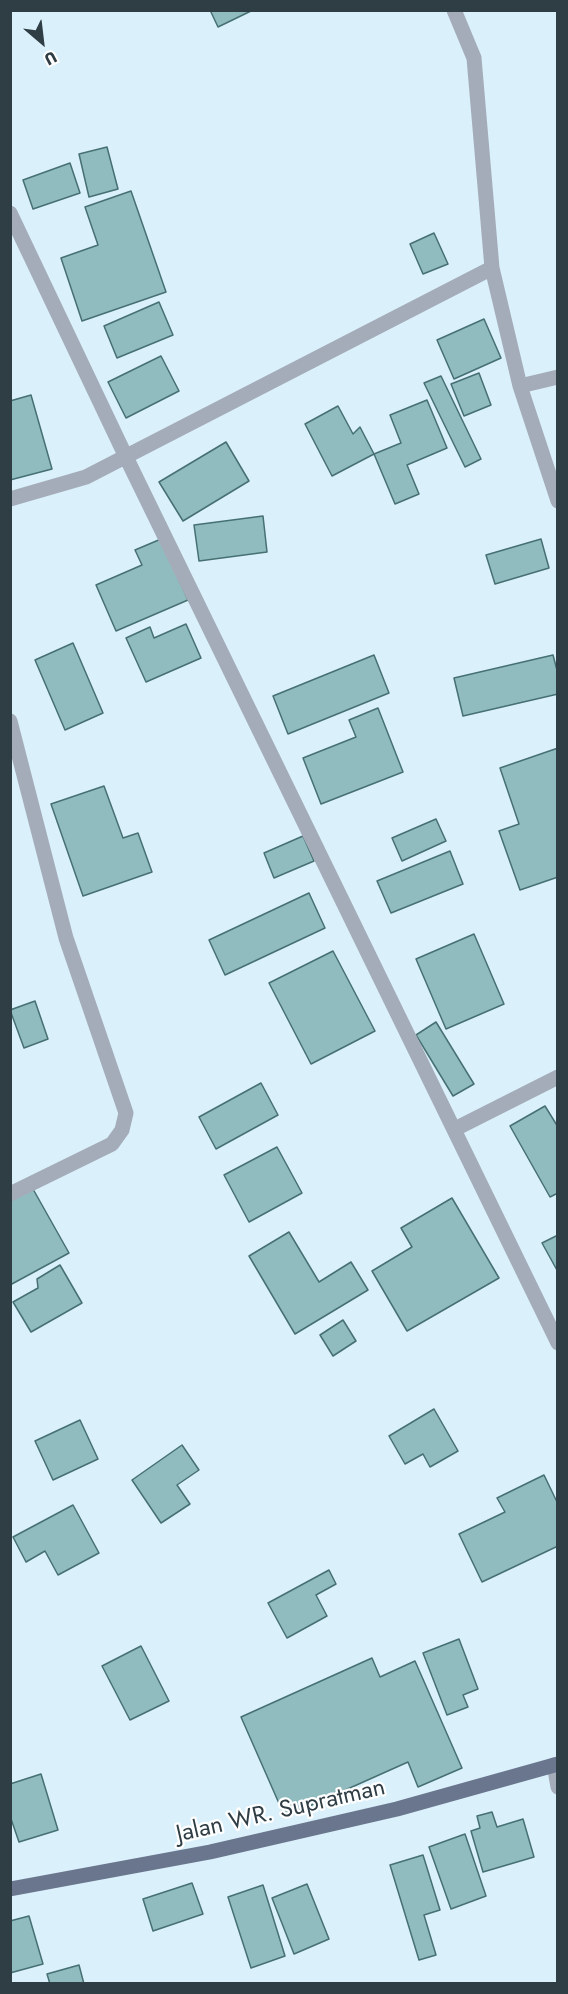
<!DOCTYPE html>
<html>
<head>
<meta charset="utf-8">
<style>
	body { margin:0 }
	#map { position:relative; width:568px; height:1994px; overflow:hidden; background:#daf0fb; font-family:Jost,sans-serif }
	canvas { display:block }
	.frame { position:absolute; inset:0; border:12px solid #2f3d45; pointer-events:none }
	.north { position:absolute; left:12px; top:12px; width:60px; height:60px; -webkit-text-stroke:4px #fff; paint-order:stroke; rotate:152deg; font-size:16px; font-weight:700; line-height:24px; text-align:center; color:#2f3d45 }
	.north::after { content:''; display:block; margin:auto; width:21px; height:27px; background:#2f3d45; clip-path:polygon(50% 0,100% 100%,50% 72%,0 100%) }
</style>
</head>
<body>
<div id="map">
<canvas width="568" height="1994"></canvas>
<div class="frame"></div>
<div class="north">U</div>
</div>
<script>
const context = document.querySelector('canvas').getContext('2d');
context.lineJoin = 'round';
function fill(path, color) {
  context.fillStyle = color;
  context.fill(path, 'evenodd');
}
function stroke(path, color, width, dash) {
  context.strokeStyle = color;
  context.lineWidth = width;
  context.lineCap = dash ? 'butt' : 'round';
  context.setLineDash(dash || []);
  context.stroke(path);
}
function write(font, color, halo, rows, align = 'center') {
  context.font = font + ' Jost,sans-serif';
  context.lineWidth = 4.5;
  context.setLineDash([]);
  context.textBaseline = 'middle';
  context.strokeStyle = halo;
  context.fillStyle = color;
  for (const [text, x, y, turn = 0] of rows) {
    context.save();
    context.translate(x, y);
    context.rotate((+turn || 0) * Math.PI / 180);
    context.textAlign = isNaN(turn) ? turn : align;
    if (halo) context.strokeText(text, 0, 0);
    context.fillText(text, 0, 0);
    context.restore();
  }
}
const building = new Path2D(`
	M210,10h41v1l-33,16z
	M107,147l11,42 -29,8 -10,-43z
	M70,163l10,30 -47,16 -10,-29z
	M131,191l35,101 -84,29 -21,-63 37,-13 -13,-38z
	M434,233l14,31 -25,10 -13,-30z
	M159,302l14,33 -56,23 -13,-32z
	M484,319l17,39 -47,21 -17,-39z
	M161,356l18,35 -53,27 -18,-36z
	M479,373l12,32 -27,11 -13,-32z
	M441,376l40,83 -16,8 -41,-84z
	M31,395l21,74 -42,11v-79z
	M427,400l20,48 -40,17 12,29 -24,10 -21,-50 27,-11 -11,-28z
	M338,406l15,28 7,-7 14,27 -42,22 -27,-52z
	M226,442l23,39 -66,40 -24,-39z
	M263,516l4,36 -68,9 -5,-36z
	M161,539l27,61 -72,31 -20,-46 46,-20 -7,-15z
	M541,539l8,29 -54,16 -9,-29z
	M186,624l15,34 -55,24 -20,-44 24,-11 4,11z
	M73,643l30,70 -38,17 -30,-70z
	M374,655l15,38 -101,41 -15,-38z
	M553,655l5,19v20l-95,22 -9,-38z
	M378,708l25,64 -82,32 -18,-46 53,-21 -7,-17z
	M558,748v129l-38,13 -21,-59 20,-7 -19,-56z
	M104,786l19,52 15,-5 14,39 -69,24 -32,-92z
	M436,819l10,22 -44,20 -10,-23z
	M303,836l11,25 -40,17 -10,-25z
	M450,851l13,33 -72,29 -14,-32z
	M309,893l16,35 -100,47 -16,-35z
	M474,934l30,70 -58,25 -30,-70z
	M333,951l42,80 -64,33 -42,-81z
	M35,1001l13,38 -24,9 -14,-38z
	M436,1022l38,62 -21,12 -37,-61z
	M261,1083l17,32 -62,34 -17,-32z
	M545,1106l13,21v66l-8,4 -40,-71z
	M277,1147l25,46 -53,29 -25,-47z
	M33,1189l36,64 -59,32v-84z
	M452,1198l47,80 -92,53 -35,-60 40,-24 -11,-19z
	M289,1232l30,50 32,-20 17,28 -73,44 -46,-78z
	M558,1235v37l-16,-29z
	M60,1265l22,38 -51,29 -18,-30 25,-14 -1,-9z
	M343,1320l13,21 -23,15 -13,-21z
	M434,1409l24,42 -28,16 -7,-13 -18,10 -16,-28z
	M80,1420l18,39 -45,21 -18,-39z
	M182,1445l17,25 -22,15 13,19 -29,19 -29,-43z
	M544,1475l14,29v42l-76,36 -23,-48 46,-22 -8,-14z
	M73,1505l26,48 -41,22 -13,-24 -19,11 -13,-25z
	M329,1570l7,14 -20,11 11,21 -40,22 -19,-35z
	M459,1639l19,50 -15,6 5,12 -21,8 -24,-62z
	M141,1646l28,55 -39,19 -28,-54z
	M372,1658l8,19 35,-16 47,107 -44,19 -10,-25 -123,55 -44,-100z
	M41,1774l17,56 -39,12 -9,-26v-32z
	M492,1812l5,15 26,-8 11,38 -51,15 -12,-41 9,-3 -3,-12z
	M465,1834l21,62 -35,13 -22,-62z
	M423,1855l17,55 -16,5 12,40 -17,5 -29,-95z
	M192,1883l11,31 -50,17 -10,-32z
	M307,1884l22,55 -35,15 -22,-56z
	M263,1885l22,71 -34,12 -23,-71z
	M29,1916l14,48 -33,9v-52z
	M79,1965l5,19h-34l-3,-10z`);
const street = new Path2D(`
	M454,10l20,48 18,210 28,118 38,115
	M10,213l116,244 432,886
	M520,386l38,-9
	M10,499l76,-22 406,-209
	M10,721l56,217 60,175 -4,17 -10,14 -102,50
	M455,1129l103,-52
	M554,1765l4,22`);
const primary = new Path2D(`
	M10,1889l200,-37 187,-43 161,-45`);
const streetNames = [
	["Jalan WR. Supratman",281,1812,-13]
];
fill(building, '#90bcbf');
stroke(building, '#467072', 1.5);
stroke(street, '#a4acb9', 15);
stroke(primary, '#69768d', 15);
write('24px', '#2f3d45', '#fff', streetNames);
</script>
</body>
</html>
